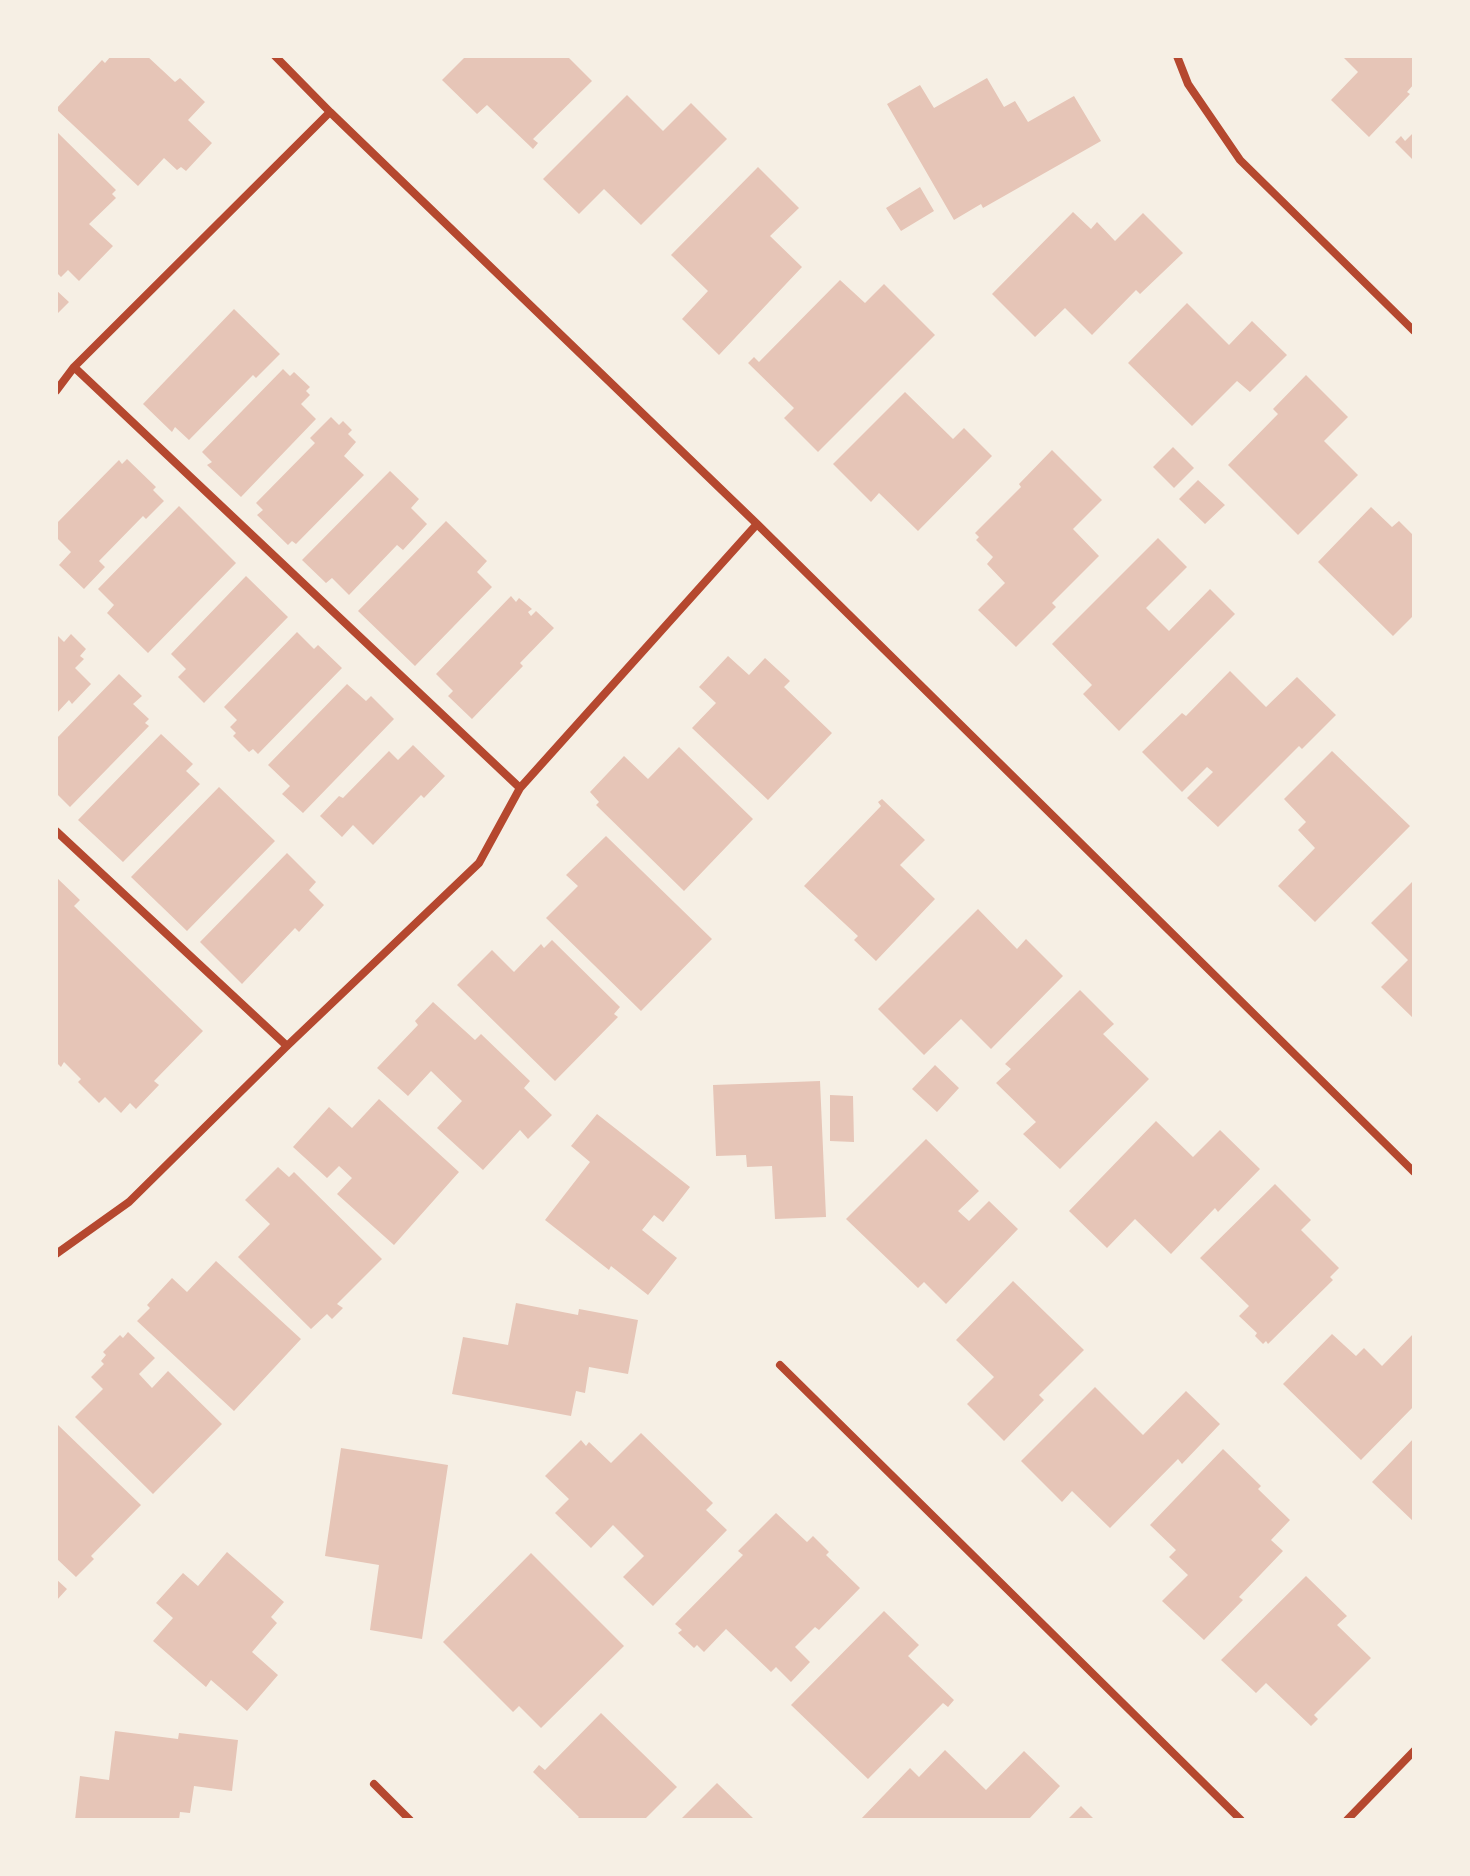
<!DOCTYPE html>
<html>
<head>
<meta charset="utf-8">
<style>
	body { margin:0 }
	#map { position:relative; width:1470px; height:1876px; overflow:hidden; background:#f6efe4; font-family:"Source Sans 3",sans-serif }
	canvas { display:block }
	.frame { position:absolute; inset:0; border:58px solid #f6efe4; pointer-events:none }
</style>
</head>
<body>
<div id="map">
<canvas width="1470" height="1876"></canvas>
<div class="frame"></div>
</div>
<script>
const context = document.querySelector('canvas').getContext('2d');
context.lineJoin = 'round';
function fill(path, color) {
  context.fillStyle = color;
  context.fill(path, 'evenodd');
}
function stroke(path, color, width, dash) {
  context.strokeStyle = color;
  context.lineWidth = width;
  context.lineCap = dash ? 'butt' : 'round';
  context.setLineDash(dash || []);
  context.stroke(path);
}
const building = new Path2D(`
	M111,56h36l28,26 5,-4 25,24 -17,18 24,23 -26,28 -5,-4 -4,3 -13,-12 -26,28 -82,-77 46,-49 3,3z
	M466,56h101l25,25 -59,58 5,4 -5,6 -46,-44 -10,9 -35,-34z
	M1342,56h72v28l-7,8 3,2 -41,43 -38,-37 27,-28z
	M987,78l17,29 11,-6 13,21 46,-26 27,45 -118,67 -2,-4 -27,16 -67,-116 33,-19 14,23z
	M627,95l36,36 28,-28 36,36 -86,86 -37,-36 -25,25 -36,-35z
	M56,131l60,59 -4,4 4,4 -27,26 24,22 -34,35 -11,-11 -7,7 -5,-5z
	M1414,132v29l-19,-19 6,-6 4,5z
	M758,167l41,41 -29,28 32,31 -83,88 -37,-36 26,-28 -37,-36z
	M920,187l14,24 -33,20 -15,-23z
	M1073,212l18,17 6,-7 18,19 28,-28 40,40 -43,41 -4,-4 -44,45 -27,-27 -30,29 -43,-43z
	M840,280l25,23 19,-19 51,51 -117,117 -34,-34 10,-10 -46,-45 6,-6 5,5z
	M56,290l13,12 -13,13z
	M1187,303l42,42 23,-24 35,34 -37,37 -13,-11 -45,45 -64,-63z
	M234,309l46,45 -24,24 -3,-3 -64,65 -14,-13 -3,5 -29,-28z
	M283,369l7,7 4,-4 16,15 -4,4 4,4 -9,9 15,15 -75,78 -34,-32 5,-3 -10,-10z
	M1306,375l42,42 -24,24 34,34 -60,60 -70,-70 50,-51 -5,-5z
	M905,392l48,47 11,-11 28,28 -74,75 -39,-38 -8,9 -38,-38z
	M331,417l8,8 4,-4 9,9 -4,4 8,8 -12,14 20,19 -68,69 -4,-3 -4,4 -31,-30 6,-5 -7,-7 59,-60 -5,-5z
	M1173,447l21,21 -20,20 -21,-21z
	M1052,450l50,50 -29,29 26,27 -47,47 4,4 -40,40 -38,-37 27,-27 -18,-19 6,-7 -17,-17 3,-3 -4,-4 46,-46 -2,-3z
	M127,459l29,28 -3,3 11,11 -18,18 -3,-3 -44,45 6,6 -21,22 -25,-24 12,-13 -15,-15v-13l63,-64 3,4z
	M390,471l29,28 -8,9 16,16 -24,26 -6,-5 -48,50 -17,-17 -6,5 -24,-23z
	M1198,480l27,25 -20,19 -26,-25z
	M179,506l57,57 -88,90 -41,-40 7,-8 -16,-16z
	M1371,507l21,20 7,-6 15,15v79l-21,21 -75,-74z
	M446,521l41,40 -10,11 15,15 -77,79 -57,-55z
	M1158,538l29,29 -41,41 23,23 41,-42 25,25 -116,117 -36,-37 9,-9 -40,-41z
	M246,576l42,41 -84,86 -26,-26 8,-8 -15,-15z
	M511,596l5,6 3,-4 13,11 -4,3 3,4 5,-5 18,17 -34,35 3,3 -51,53 -24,-23 5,-5 -17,-17z
	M297,632l17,17 4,-4 24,23 -84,86 -5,-5 -4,3 -16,-16 3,-3 -6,-6 7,-7 -13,-13z
	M56,634l8,8 7,-8 15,15 -6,7 4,3 -9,9 16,16 -19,20 -3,-4 -13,14z
	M728,656l21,19 16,-17 25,23 -6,6 48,46 -64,67 -76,-72 24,-25 -17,-16z
	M1230,671l36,36 31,-30 39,38 -34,34 -3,-3 -81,81 -31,-29 26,-26 -6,-5 -25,25 -40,-40 40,-39 4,3z
	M119,674l23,22 -9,8 16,15 -4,4 4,3 -79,81 -14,-14v-54z
	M347,684l19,17 5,-5 23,23 -91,94 -21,-19 8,-8 -22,-21z
	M161,734l32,30 -7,7 14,13 -77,78 -45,-42z
	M413,745l32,31 -21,22 -3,-3 -48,50 -20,-20 -11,12 -22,-21 19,-20 4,2 46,-47 9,9z
	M679,747l74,72 -69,72 -88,-86 3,-3 -9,-10 34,-36 24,23z
	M1332,751l78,75 -95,96 -37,-36 37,-38 -17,-18 8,-8 -22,-23z
	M219,787l56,54 -88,90 -56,-54z
	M882,799l43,41 -25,25 35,34 -59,62 -22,-21 4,-4 -54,-50 77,-80 -3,-4z
	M606,836l106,103 -71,72 -95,-93 32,-32 -12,-11z
	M287,853l29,29 -7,8 15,15 -25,27 -4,-4 -53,56 -42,-42z
	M56,877l24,23 -6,6 129,125 -49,50 5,4 -23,24 -6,-6 -9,10 -16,-16 -6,6 -21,-21 3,-3 -17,-17 -3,5 -5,-5z
	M1414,880v139l-33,-32 27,-27 -37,-37z
	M978,909l39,40 9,-10 37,37 -72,73 -30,-30 -37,36 -46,-46z
	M552,940l68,67 -6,7 4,3 -63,64 -98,-96 35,-35 22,22 27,-28 3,4z
	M1080,990l34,34 -11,10 46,45 -89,90 -37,-35 13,-12 -40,-39 15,-14 -6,-5z
	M433,1002l42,38 6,-6 49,47 -6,7 28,27 -24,24 -8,-9 -37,40 -46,-42 25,-27 -31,-30 -23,25 -31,-28 41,-43 -3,-4z
	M935,1065l24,23 -22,24 -25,-23z
	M820,1081l6,136 -51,2 -3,-53 -25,1 -1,-12 -30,1 -3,-71z
	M830,1095l23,1 1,46 -24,-1z
	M379,1099l80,73 -65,73 -57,-51 15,-16 -13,-12 -12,12 -34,-31 36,-40 23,21z
	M597,1114l93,73 -27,35 -9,-7 -12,15 35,28 -29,37 -37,-29 -2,4 -64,-50 45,-58 -19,-16z
	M1156,1121l37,36 27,-27 40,39 -42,43 -3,-4 -44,46 -36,-35 -28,29 -38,-37z
	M926,1139l53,52 -21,20 11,10 20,-20 29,28 -72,75 -22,-22 -6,6 -72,-69z
	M278,1167l11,10 5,-5 88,87 -45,45 6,4 -11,11 -5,-5 -16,15 -73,-72 32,-33 -25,-24z
	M1275,1184l36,36 -10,10 38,38 -9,9 3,3 -65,64 -2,-3 -3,3 -8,-8 2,-3 -18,-17 10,-10 -49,-48z
	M216,1261l85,78 -67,72 -97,-90 13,-13 -3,-3 25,-27 15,14z
	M1013,1281l71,69 -45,45 5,5 -40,41 -37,-37 27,-27 -38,-37z
	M516,1303l62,12 1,-6 59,11 -10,54 -39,-7 -4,26 -9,-2 -5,25 -119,-22 11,-57 45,8z
	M128,1332l27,26 -16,16 13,14 16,-17 54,53 -69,70 -78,-77 28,-28 -12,-12 13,-13 -3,-3 5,-6 -3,-3 17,-17 3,3z
	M1414,1333v73l-53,54 -78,-76 49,-50 24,22 8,-8 18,18z
	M1095,1387l48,48 43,-44 34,33 -38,40 -4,-5 -68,69 -38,-37 -10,11 -41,-41z
	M58,1425l83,80 -50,51 3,3 -18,18 -20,-19v-131z
	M641,1433l72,70 -7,7 21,20 -74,76 -30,-29 21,-21 -31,-31 -22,23 -36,-35 14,-14 -24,-23 36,-36 5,6 3,-4 22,21z
	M1414,1438v84l-42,-40z
	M341,1448l107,17 -26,174 -52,-9 9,-65 -54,-9z
	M1223,1449l38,37 -3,3 32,31 -19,20 12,11 -44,46 4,3 -39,40 -42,-39 26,-26 -19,-18 7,-7 -26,-25z
	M776,1513l31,29 6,-6 16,16 -3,3 34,33 -41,42 -4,-3 -20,20 15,15 -19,20 -15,-15 -5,5 -45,-43 -22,23 -7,-7 -3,3 -16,-15 4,-3 -7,-6 68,-69 -5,-4z
	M227,1552l57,50 -13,15 6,6 -25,29 26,23 -31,36 -36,-31 -5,7 -53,-46 20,-23 -17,-15 27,-30 15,13z
	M531,1553l93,93 -83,82 -22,-22 -6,6 -70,-70z
	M1306,1576l41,40 -10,9 34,33 -57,57 4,4 -7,7 -45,-43 -10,10 -35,-33z
	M56,1579l11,10 -11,12z
	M884,1611l35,34 -11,11 46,44 -6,7 -5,-4 -75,76 -77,-74z
	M601,1713l76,74 -33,33h-68l3,-3 -46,-45 6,-7 6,5z
	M115,1731l63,8 1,-6 59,7 -6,51 -38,-5 -4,27 -10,-1 -1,8h-104l5,-44 29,4z
	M945,1750l41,40 38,-39 36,35 -32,34h-168l50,-52 9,9z
	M717,1783l38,37h-75z
	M1081,1806l14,14h-28z`);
const minor = new Path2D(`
	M275,56l55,56 427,412 657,648
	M1177,56l11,28 52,76 174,171
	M74,367l446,421
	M56,391l18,-24 256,-255
	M56,831l231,215
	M56,1254l73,-52 158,-156 192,-183 41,-75 237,-264
	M780,1365l461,455
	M374,1784l36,36
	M1347,1820l67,-69`);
fill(building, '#e6c5b7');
stroke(minor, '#b5482f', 8);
</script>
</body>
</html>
